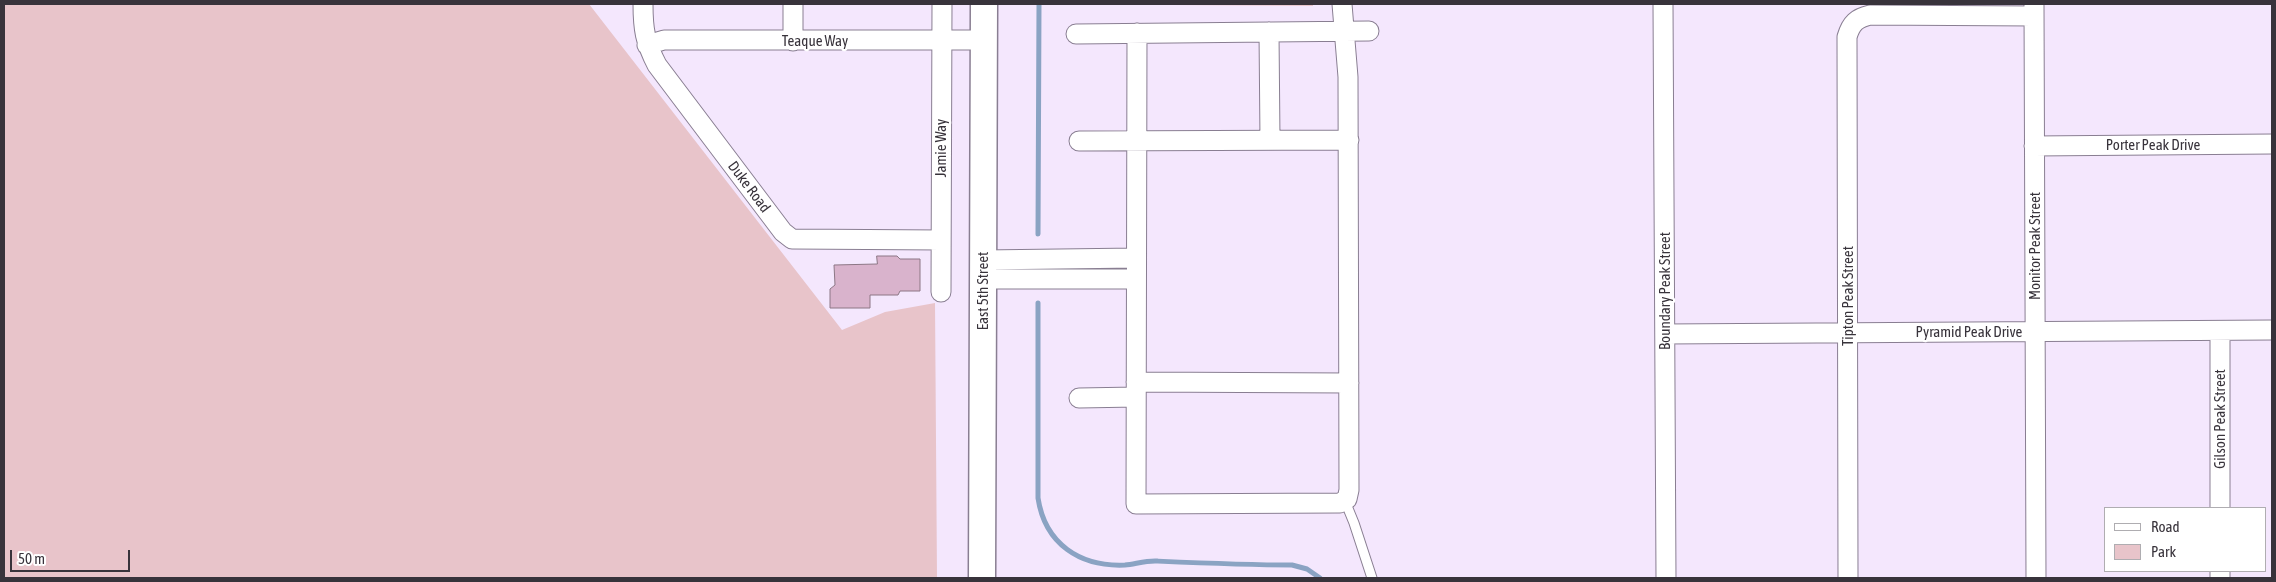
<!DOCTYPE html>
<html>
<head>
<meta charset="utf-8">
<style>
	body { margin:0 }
	#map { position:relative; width:2276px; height:582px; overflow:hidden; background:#f4e7fd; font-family:"Asap Condensed",sans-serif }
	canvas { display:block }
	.frame { position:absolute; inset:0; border:5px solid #38333b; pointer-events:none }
	.legend { position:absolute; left:2104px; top:507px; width:162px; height:65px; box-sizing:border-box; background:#fff; border:1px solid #afadb1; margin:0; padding:6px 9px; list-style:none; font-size:15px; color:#38333b }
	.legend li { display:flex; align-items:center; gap:10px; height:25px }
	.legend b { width:25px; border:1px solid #afadb1 }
	.scale { position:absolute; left:10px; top:550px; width:120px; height:22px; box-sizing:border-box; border:2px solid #38333b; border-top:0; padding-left:6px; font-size:15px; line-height:18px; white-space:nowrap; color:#38333b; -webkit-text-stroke:4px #fff; paint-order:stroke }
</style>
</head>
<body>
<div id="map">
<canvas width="2276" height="582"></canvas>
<div class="frame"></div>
<ul class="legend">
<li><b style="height:6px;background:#fff"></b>Road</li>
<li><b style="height:14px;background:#e8c4ca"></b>Park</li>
</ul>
<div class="scale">50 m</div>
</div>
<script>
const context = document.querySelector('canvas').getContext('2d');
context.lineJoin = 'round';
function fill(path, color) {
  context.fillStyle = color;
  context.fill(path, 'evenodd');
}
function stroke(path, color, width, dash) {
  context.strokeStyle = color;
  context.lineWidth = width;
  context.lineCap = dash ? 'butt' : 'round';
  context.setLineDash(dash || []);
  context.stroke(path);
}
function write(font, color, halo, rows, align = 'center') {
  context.font = font + ' "Asap Condensed",sans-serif';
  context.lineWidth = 4.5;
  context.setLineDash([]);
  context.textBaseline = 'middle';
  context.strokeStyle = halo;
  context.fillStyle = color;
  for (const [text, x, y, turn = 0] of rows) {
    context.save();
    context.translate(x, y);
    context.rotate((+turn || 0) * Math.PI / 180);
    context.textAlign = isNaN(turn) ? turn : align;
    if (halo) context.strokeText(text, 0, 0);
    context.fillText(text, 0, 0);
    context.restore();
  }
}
const green = new Path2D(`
	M4,4h585l253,326 43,-18 50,-9 2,275h-933z
	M1030,4h283v2z`);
const stream = new Path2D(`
	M1038,234l1,-230
	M1038,303v195c7,46 42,69 87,67 10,-1 19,-4 30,-4 46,2 91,4 137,4l15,4 13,9`);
const building = new Path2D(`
	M877,256h20l3,3h20v32h-20l-2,4h-28v13h-40v-19l5,-4 -1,-20 43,-1z`);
const lane = new Path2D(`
	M1345,501l9,22 18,55`);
const street = new Path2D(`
	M643,4c0,25 2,38 14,61l126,167 9,7 149,1
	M793,4v37
	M1663,4l3,574
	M2034,5l2,573
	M1269,32l1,108
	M1137,33l-1,471 204,-1 7,-4 2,-9 -1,-413 -6,-73
	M1076,34l293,-3
	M647,45l17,-5h320
	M1079,141l270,-1
	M2034,146l238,-2
	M983,260l153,-2
	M983,279h153
	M941,292l1,-288
	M2220,331v177
	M1665,334l607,-4
	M1136,382l213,1
	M1079,398l57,-1
	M2220,571v7
	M1848,578l-1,-541c4,-14 10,-19 23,-22l164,1`);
const secondary = new Path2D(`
	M982,578l2,-574`);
const streetNames = [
	["Teaque Way",815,41],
	["Porter Peak Drive",2153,145],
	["Jamie Way",941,148,-90],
	["Duke Road",749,187,53],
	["Monitor Peak Street",2035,246,-90],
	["East 5th Street",983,291,-90],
	["Boundary Peak Street",1665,291,-90],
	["Tipton Peak Street",1848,296,-90],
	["Pyramid Peak Drive",1969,332],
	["Gilson Peak Street",2220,419,-90]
];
fill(green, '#e8c4ca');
stroke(stream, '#8aa3c3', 5);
fill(building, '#d9b3cc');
stroke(building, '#8c7785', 1);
stroke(lane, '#897e92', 11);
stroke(street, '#897e92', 21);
stroke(secondary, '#897e92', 29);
stroke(lane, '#fff', 9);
stroke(street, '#fff', 19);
stroke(secondary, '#fff', 26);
write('15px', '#38333b', '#fff', streetNames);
</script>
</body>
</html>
